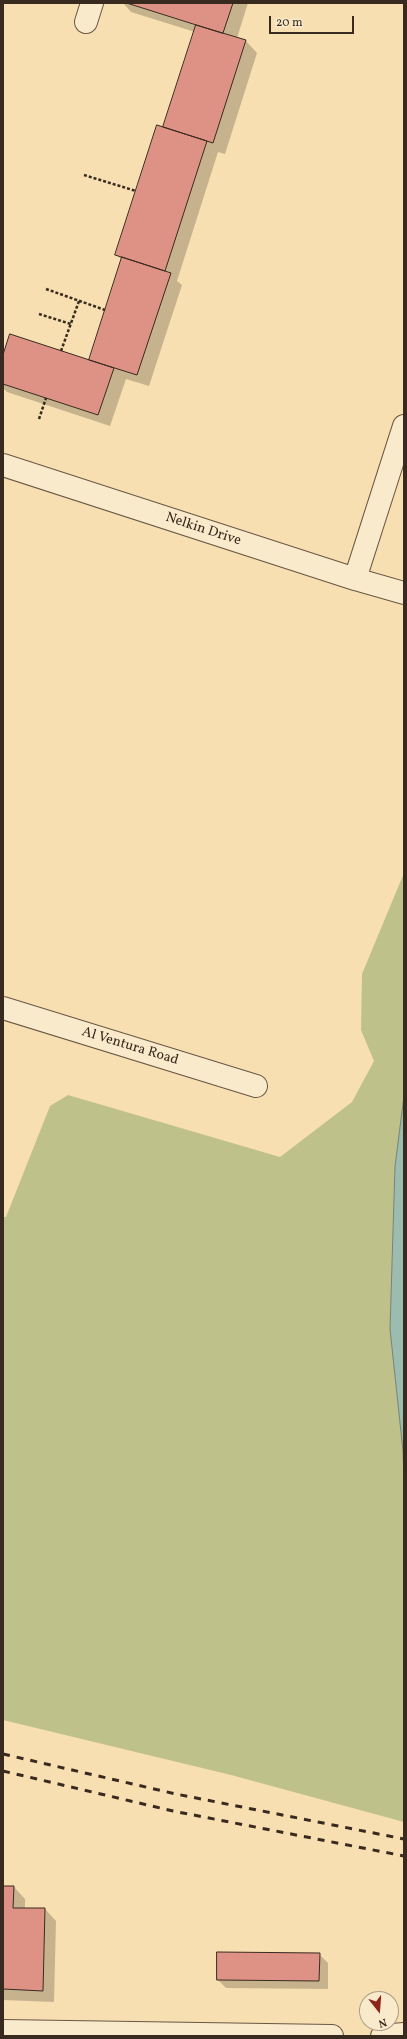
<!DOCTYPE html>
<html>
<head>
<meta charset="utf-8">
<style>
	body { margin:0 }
	#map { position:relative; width:407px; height:2039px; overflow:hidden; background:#f8dfb1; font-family:Vollkorn,serif }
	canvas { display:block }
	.frame { position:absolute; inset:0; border:4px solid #382a1e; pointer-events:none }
	.north { position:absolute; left:359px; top:1991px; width:40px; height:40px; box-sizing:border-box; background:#faeacc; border:1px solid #ac9d86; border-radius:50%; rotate:163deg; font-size:11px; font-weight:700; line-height:16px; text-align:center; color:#382a1e }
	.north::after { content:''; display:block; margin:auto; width:14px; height:18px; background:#8f2418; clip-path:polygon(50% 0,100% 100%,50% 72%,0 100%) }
	.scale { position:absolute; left:269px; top:16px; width:85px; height:18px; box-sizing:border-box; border:2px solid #382a1e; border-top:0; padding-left:5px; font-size:12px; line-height:14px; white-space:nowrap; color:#382a1e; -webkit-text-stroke:3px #faeacc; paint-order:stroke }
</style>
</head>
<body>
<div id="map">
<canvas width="407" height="2039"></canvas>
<div class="frame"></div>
<div class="north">N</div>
<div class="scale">20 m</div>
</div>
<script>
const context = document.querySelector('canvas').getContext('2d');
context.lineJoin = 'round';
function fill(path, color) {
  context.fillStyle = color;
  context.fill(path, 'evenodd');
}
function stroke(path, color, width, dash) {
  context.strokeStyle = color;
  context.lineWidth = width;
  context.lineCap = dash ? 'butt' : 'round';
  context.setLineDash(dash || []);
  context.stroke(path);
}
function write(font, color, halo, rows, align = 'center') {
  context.font = font + ' Vollkorn,serif';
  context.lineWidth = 3.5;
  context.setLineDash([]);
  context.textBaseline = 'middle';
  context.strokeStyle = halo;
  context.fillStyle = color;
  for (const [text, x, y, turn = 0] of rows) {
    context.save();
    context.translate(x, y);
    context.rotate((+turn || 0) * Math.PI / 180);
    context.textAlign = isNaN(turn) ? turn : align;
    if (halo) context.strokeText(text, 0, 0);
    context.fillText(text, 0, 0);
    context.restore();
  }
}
const green = new Path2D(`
	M404,873v223l-9,71 -5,162 13,122 1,30v341l-173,-47 -228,-55v-503h3l44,-111 18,-11 212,62 72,-55 22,-41 -13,-31 1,-56z`);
const water = new Path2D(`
	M404,1096v385l-1,-30 -13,-122 5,-162z`);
const shadow = new Path2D(`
	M123,3h125l-11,35 9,3 11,12 -32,101 -7,-2 -41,129 5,4 -33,101 -23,-7 -16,47 -103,-34 -4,-4v-29l86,2 33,-101 -5,-5 47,-127 31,-96 -64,-20z
	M3,1887h11l11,12v10h20l11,12 -2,81 -51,-2z
	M319,1954l9,9v26l-102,-1 -8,-8z`);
const building = new Path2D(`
	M127,3h106l-10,30z
	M196,25l50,15 -33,103 -50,-16z
	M157,125l50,16 -42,130 -50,-16z
	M122,257l49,16 -34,102 -48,-15z
	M10,334l104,34 -16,47 -95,-31v-29z
	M3,1886h11l-1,22h32l-2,83 -40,-2z
	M217,1952l103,1 -1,28 -102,-1z`);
const path = new Path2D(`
	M84,175l52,16
	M46,289l59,21
	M39,314l32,10
	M61,351l18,-50
	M39,419l7,-21`);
const minor = new Path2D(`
	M86,22l6,-19
	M3,465l352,114 49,14
	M355,579l49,-153
	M3,1008l253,78
	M3,2031l329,5
	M382,2036l22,-2`);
const rail = new Path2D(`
	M3,1754l173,40 228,45
	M3,1771l170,40 231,45`);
const streetNames = [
	["Nelkin Drive",203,530,18],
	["Al Ventura Road",130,1047,17]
];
fill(green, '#bfc18a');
fill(water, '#9dbcb0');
stroke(water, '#758276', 1);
fill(shadow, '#0003');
fill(building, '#de9285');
stroke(building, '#382a1e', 1);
stroke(minor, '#685743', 24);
stroke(path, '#382a1e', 2.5, [3, 2]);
stroke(minor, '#faeacc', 22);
stroke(rail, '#382a1e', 3, [7, 7]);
write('14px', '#382a1e', '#faeacc', streetNames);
</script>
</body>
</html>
